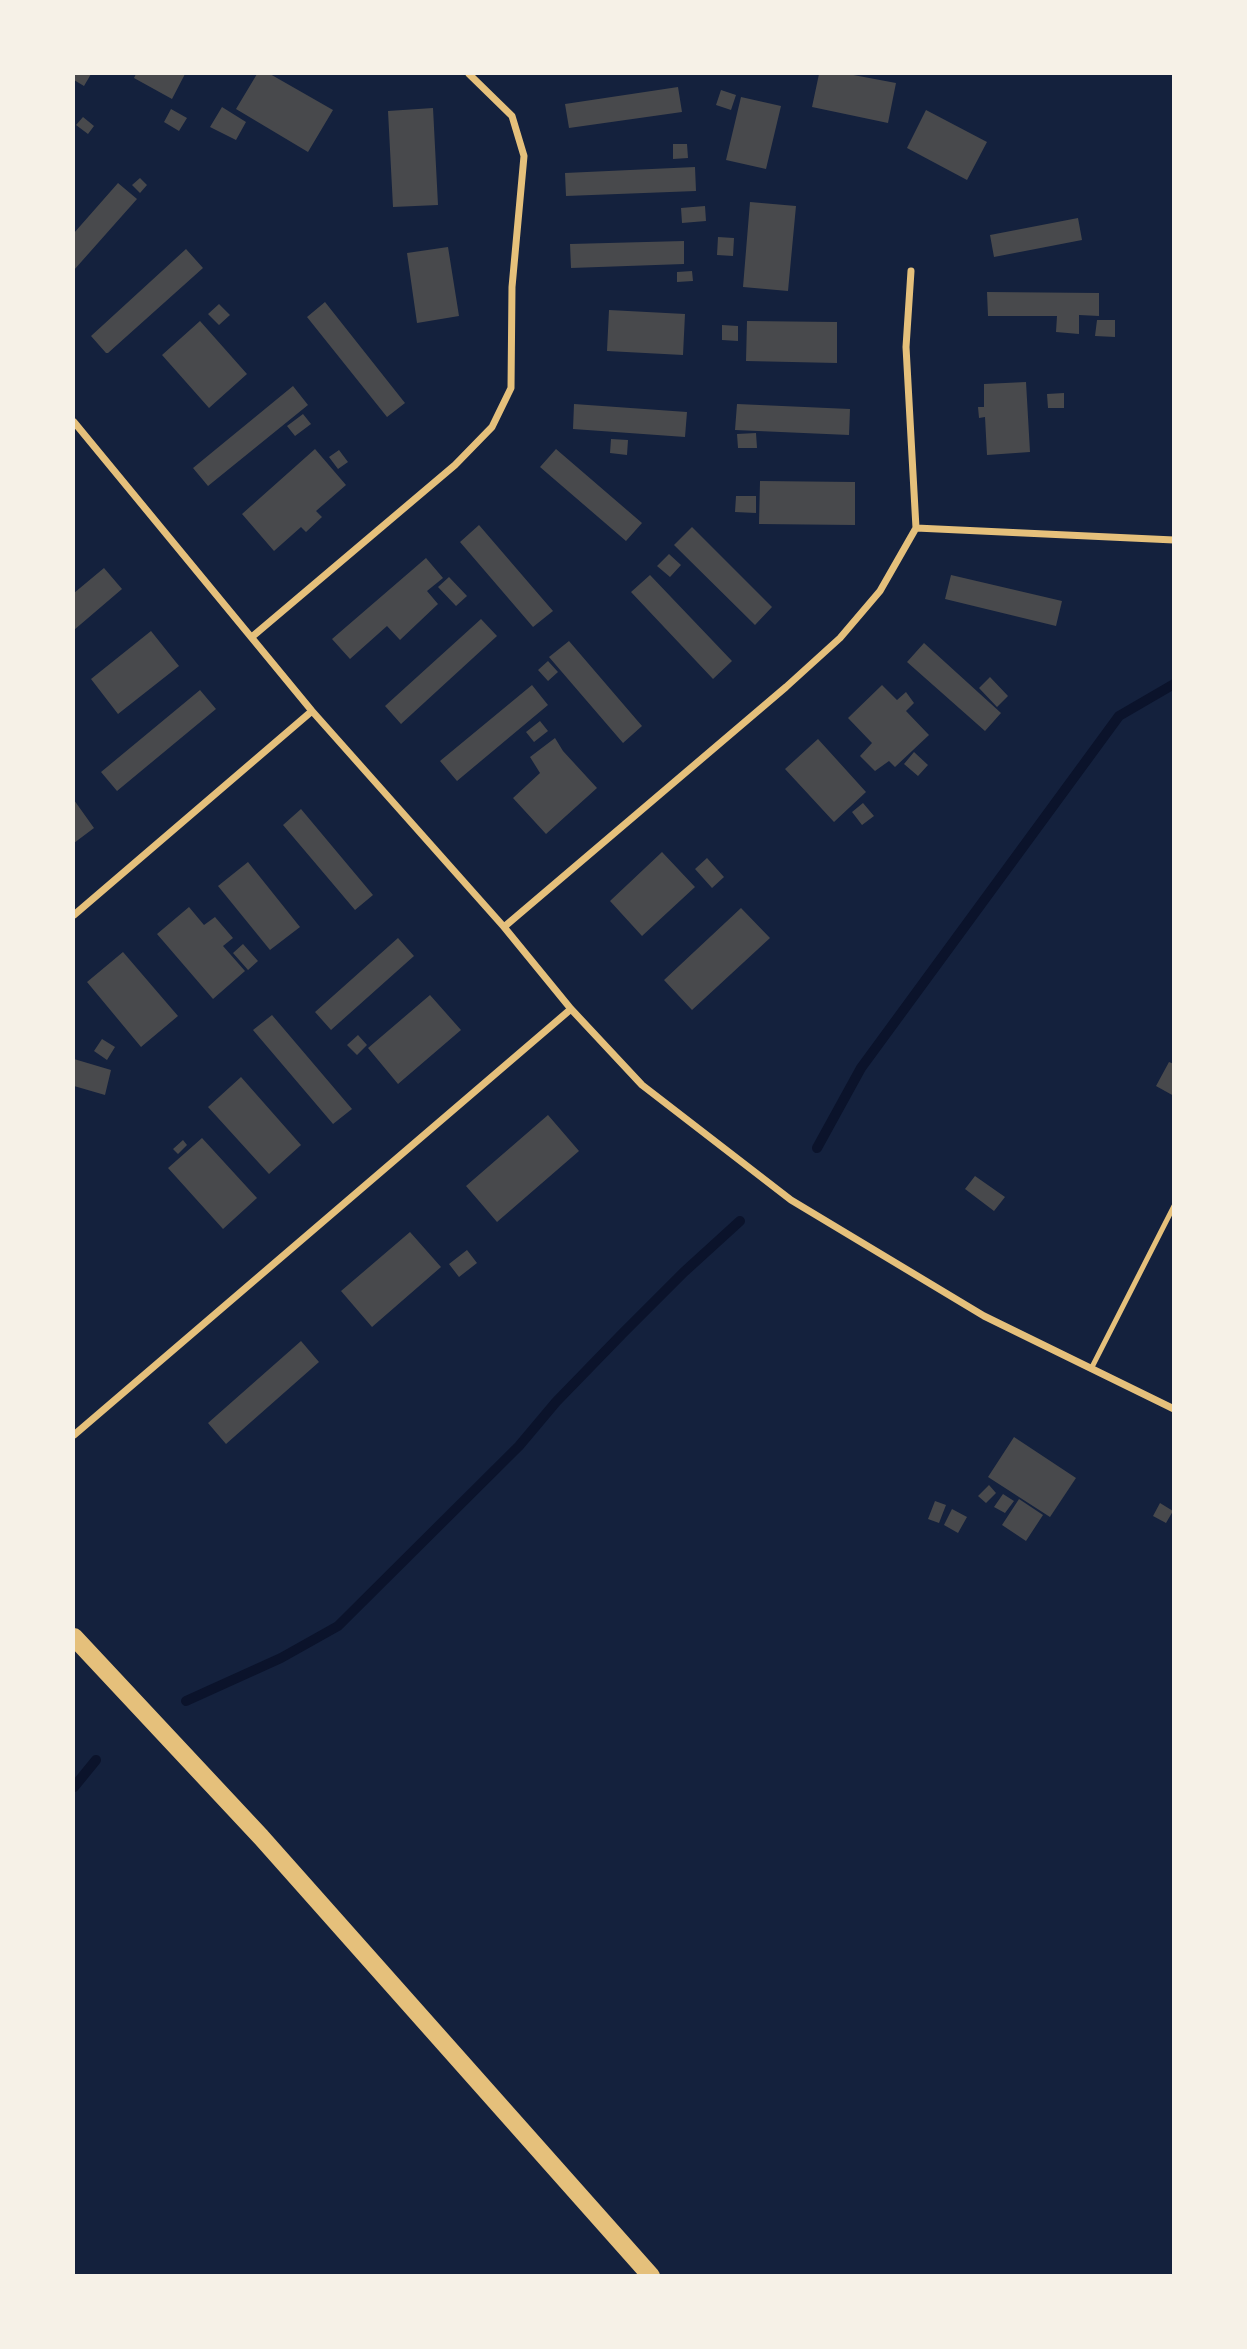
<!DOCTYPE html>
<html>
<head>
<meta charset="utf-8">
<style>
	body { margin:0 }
	#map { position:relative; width:1247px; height:2349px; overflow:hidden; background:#14213d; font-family:Ubuntu,sans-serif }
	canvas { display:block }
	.frame { position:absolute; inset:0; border:75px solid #f6f1e7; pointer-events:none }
</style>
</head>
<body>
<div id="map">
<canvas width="1247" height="2349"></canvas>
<div class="frame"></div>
</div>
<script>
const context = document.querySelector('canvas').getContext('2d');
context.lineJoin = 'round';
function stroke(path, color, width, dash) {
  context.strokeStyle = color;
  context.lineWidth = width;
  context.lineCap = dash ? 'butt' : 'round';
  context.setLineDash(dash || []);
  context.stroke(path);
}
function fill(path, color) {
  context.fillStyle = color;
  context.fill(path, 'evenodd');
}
const stream = new Path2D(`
	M817,1148l44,-80 258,-352 55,-32
	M186,1701l95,-43 57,-32 181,-180 37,-44 66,-68 62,-62 56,-51
	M74,1787l22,-27`);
const building = new Path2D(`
	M74,74h17l-7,12 -10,-6z
	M136,74h49l-13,25 -38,-21z
	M257,74h13l63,36 -25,42 -72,-43z
	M819,74h29l48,9 -8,40 -76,-16z
	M678,87l4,25 -113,16 -4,-24z
	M721,90l15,5 -5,15 -15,-5z
	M741,97l40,9 -15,63 -40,-9z
	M222,107l24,15 -10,18 -26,-13z
	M433,108l5,97 -45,2 -5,-96z
	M171,109l16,9 -8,13 -15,-9z
	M926,110l61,32 -20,38 -60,-32z
	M83,117l11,9 -6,8 -12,-9z
	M673,144h14l1,14 -15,1z
	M695,167l1,24 -130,5 -1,-23z
	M140,178l7,7 -7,8 -8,-8z
	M118,183l19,16 -63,71v-37z
	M750,202l46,4 -8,85 -45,-4z
	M705,206l1,15 -24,2 -1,-15z
	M1078,218l4,22 -88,17 -4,-22z
	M718,237l16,1 -1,18 -16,-1z
	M684,241v23l-113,4 -1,-24z
	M448,247l11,69 -42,7 -10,-70z
	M186,249l17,19 -95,85h-2l-15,-17z
	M692,271l1,10 -16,1v-10z
	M987,292l112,1v23l-20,-1v19l-23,-2 1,-16h-69z
	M325,302l80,101 -18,14 -80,-100z
	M219,304l11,11 -11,10 -11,-11z
	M609,310l76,4 -2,41 -76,-4z
	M1097,320h18v17l-20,-1z
	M200,321l47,53 -38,34 -47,-53z
	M747,321l90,1v41l-91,-2z
	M722,325l16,1v15l-16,-1z
	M1026,382l4,70 -43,3 -2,-38 -6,1 -1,-11h6v-23z
	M293,386l15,19 -100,81 -15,-18z
	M1064,393v15h-16l-1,-14z
	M574,404l113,8 -2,25 -112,-8z
	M737,404l113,5 -1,26 -114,-5z
	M303,414l8,10 -16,12 -8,-10z
	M756,433l1,15h-19l-1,-14z
	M611,439l17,1 -1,15 -17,-2z
	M315,449l31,36 -30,26 6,6 -16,15 -5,-5 -27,24 -32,-37z
	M556,449l86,74 -16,18 -86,-74z
	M339,450l9,12 -10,7 -9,-12z
	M760,481l95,1v43l-96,-1z
	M736,496h20v17l-21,-1z
	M479,525l74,86 -20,16 -73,-85z
	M692,527l80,80 -17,18 -81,-80z
	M669,554l12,11 -11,12 -13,-11z
	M426,558l17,20 -16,13 11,13 -38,36 -13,-14 -37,33 -18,-20z
	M104,568l18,21 -48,41v-37z
	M650,575l82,86 -19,18 -82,-87z
	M951,575l111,26 -6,25 -111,-27z
	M449,577l18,19 -11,10 -18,-19z
	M481,619l16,17 -96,88 -16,-18z
	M151,631l28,35 -61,48 -27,-35z
	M569,641l73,85 -19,17 -74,-86z
	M924,643l77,70 -16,18 -78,-69z
	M548,661l10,11 -10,9 -10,-11z
	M990,677l18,19 -11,11 -18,-19z
	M532,685l16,20 -91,76 -17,-20z
	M882,685l15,15 9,-8 8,11 -8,8 23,24 -34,32 -6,-6 -14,10 -15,-15 12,-13 -24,-25z
	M200,690l16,19 -99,82 -16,-19z
	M540,721l8,10 -14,11 -8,-10z
	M555,738l8,13 34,37 -51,46 -33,-36 27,-25 -10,-16z
	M818,739l48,53 -32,30 -49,-53z
	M914,752l14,13 -10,11 -14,-12z
	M74,800l20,28 -20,15z
	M863,803l11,13 -12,9 -10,-13z
	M301,809l72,86 -18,15 -72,-85z
	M662,852l33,35 -53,49 -32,-35z
	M707,858l17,19 -12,11 -17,-19z
	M248,862l52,65 -30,23 -52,-64z
	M189,907l15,18 11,-8 18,21 -10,8 22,25 -32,28 -56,-65z
	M741,908l29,30 -78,72 -28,-30z
	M398,938l16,18 -83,74 -16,-18z
	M243,944l15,17 -10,9 -15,-17z
	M123,952l55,64 -37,31 -54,-65z
	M430,995l31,35 -63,54 -30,-36z
	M272,1015l80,94 -19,15 -80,-94z
	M358,1035l9,10 -10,10 -10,-10z
	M102,1039l13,8 -8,13 -13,-9z
	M74,1059l37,11 -6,25 -31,-9z
	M1169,1062l5,2v32l-18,-10z
	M241,1077l60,68 -32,29 -61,-67z
	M548,1115l31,36 -82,71 -31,-36z
	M202,1138l55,60 -34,31 -55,-61z
	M183,1140l4,5 -9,9 -5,-5z
	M975,1176l30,21 -11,14 -29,-22z
	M410,1232l31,35 -69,60 -31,-36z
	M467,1250l10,13 -18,14 -10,-13z
	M301,1341l18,21 -93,82 -18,-21z
	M1014,1437l62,41 -26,39 -62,-40z
	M989,1485l7,8 -10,10 -8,-7z
	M1003,1494l11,7 -9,12 -11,-6z
	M1019,1499l24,16 -17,26 -24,-16z
	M935,1501l11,4 -7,18 -11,-4z
	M1160,1503l13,8 -7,12 -13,-7z
	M952,1509l15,8 -9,16 -14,-8z`);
const service = new Path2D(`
	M1091,1369l83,-163`);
const minor = new Path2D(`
	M74,422l238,289 192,216 67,82 71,76 149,115 193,116 190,93
	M916,528l258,12
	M253,636l202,-171 37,-38 19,-39 1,-101 12,-131 -12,-40 -43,-42
	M74,915l238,-204
	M504,927l282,-240 54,-49 40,-47 36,-63 -10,-181 5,-76
	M74,1435l497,-426`);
const primary = new Path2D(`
	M74,1637l187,200 390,439`);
stroke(stream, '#0b132b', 10);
fill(building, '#48494c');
stroke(service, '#e5c07b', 5);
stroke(minor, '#e5c07b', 7);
stroke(primary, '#e5c07b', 18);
</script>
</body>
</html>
